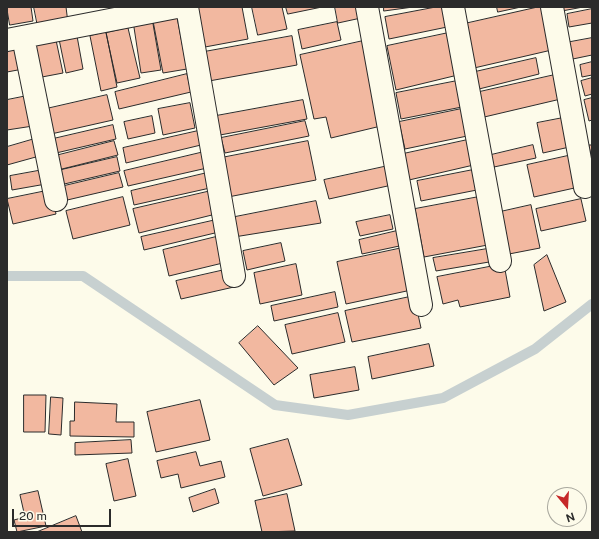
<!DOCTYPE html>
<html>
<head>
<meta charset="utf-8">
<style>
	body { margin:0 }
	#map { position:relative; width:599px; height:539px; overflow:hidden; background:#fdfbea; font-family:"Public Sans",sans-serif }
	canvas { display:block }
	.frame { position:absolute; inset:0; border:8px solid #2b2b2b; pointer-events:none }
	.north { position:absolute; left:547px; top:487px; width:40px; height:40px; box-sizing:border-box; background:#fdfbea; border:1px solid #a9a89e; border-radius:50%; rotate:162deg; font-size:11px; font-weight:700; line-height:16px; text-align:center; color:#2b2b2b }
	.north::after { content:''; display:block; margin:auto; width:14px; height:18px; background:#c62828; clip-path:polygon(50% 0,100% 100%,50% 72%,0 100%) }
	.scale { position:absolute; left:12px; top:509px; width:99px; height:18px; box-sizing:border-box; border:2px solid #2b2b2b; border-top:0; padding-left:5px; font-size:12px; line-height:14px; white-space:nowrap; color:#2b2b2b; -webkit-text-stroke:3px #fdfbea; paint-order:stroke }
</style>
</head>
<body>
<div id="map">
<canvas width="599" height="539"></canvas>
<div class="frame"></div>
<div class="north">N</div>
<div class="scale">20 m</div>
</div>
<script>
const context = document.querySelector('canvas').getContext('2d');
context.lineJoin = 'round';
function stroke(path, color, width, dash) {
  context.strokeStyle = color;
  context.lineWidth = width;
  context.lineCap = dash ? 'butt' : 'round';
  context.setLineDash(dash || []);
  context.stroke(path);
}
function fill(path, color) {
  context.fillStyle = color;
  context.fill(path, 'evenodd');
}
const stream = new Path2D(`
	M7,276h76l192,129 73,10 95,-17 92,-49 57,-45`);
const building = new Path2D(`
	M7,7h24l2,14 -23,4z
	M34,7h32l2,16 -30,4z
	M206,7h36l6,32 -43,8 -7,-39z
	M252,7h30l5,22 -29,6z
	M286,7h36l-34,7z
	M335,7h23l3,11 -23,5z
	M384,7h29l-29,4z
	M436,7h12l4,19 -63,13 -4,-22z
	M497,7h24l-23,5z
	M538,7h8l10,42 -82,19 -10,-44z
	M561,7h22l-21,4z
	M592,9v14l-23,4 -2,-13z
	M177,17l10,52 -24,4 -10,-52z
	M152,18l9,52 -20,3 -8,-52z
	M337,22l4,18 -39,9 -4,-19z
	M128,28l12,50 -23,5 -11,-50z
	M106,32l11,55 -16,4 -11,-55z
	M453,32l9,42 -66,16 -9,-44z
	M77,36l6,33 -17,4 -7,-34z
	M292,36l5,29 -88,16 -5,-29z
	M592,38v17l-24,5 -3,-17z
	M56,40l7,33 -21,4 -7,-33z
	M363,41l18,85 -50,12 -5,-21 -12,2 -14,-64z
	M18,48l5,21 -16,3v-21z
	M536,58l3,16 -60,15 -4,-17z
	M592,62v13l-10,2 -2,-12z
	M187,74l4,18 -72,17 -4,-17z
	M559,74l6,24 -85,20 -5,-25z
	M592,78v16l-7,2 -4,-15z
	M462,80l5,26 -66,13 -5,-26z
	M107,95l6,25 -62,14 -5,-25z
	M27,96l6,30 -26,4v-30z
	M592,98v22l-3,1 -5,-21z
	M303,100l4,19 -87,16 -4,-19z
	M190,103l5,25 -32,7 -5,-26z
	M466,108l6,27 -67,14 -6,-27z
	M152,116l3,17 -27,6 -4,-17z
	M568,117l6,29 -31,7 -6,-30z
	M305,121l4,15 -84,17 -4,-15z
	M113,125l3,14 -60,14 -3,-14z
	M198,131l3,14 -75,18 -3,-15z
	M38,138l5,17 -36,10v-18z
	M472,139l6,25 -69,16 -6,-26z
	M114,141l4,14 -60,15 -3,-14z
	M308,141l8,39 -88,17 -7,-39z
	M533,145l3,13 -42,9 -3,-12z
	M589,145h3v13z
	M204,152l3,16 -79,18 -4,-15z
	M572,155l7,32 -45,10 -7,-32z
	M117,157l3,14 -60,14 -3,-14z
	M388,166l4,19 -63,14 -5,-19z
	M478,169l4,20 -61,12 -4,-20z
	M43,170l3,14 -34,6 -2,-14z
	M119,173l4,14 -60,14 -3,-14z
	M207,173l3,15 -76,17 -3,-14z
	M51,190l5,24 -43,10 -6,-25z
	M211,191l5,23 -77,19 -6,-24z
	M484,196l9,48 -69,13 -9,-48z
	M123,197l7,28 -57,14 -7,-28z
	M581,199l5,22 -45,10 -5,-22z
	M316,201l5,22 -87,14 -4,-19z
	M531,205l9,43 -31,6 -9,-42z
	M390,215l3,14 -33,7 -4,-14z
	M216,220l3,12 -75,18 -3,-13z
	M401,230l3,15 -42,9 -3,-14z
	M220,236l7,26 -58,14 -6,-26z
	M281,243l4,18 -38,9 -4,-19z
	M407,247l9,42 -70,15 -9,-42z
	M493,248l2,13 -59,10 -3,-13z
	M547,255l19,47 -22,9 -10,-46z
	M296,264l6,31 -42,9 -6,-31z
	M504,264l6,33 -50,10 -2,-7 -15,4 -6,-27z
	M229,269l5,18 -53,12 -5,-18z
	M335,292l3,15 -64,14 -3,-15z
	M414,296l7,32 -69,14 -7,-31z
	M338,313l7,29 -53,12 -7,-29z
	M258,326l40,42 -24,17 -35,-42z
	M429,344l5,22 -62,13 -4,-22z
	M355,367l4,23 -45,8 -4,-23z
	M24,395h22l-1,37h-21z
	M51,397l12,1 -2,37 -12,-1z
	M200,400l10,40 -54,12 -9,-40z
	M75,402l42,2 -1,18h18v15l-64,-1v-15h4z
	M288,439l14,46 -39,11 -13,-47z
	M131,440l1,13 -57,2v-12z
	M196,452l4,14 21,-5 4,16 -44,11 -3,-14 -17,4 -4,-17z
	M128,459l8,37 -22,5 -8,-37z
	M215,489l4,14 -26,9 -4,-14z
	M38,491l8,35 -29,6 -3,-12 11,-3 -5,-22z
	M287,494l8,37 -33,1 -7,-31z
	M76,516l6,16h-45z`);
const minor = new Path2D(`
	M187,7l47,269
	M367,7l54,298
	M453,7l47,254
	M552,7l33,180
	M23,37l33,163
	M7,40l170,-33`);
stroke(stream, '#c7d0d0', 10);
fill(building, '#f2b8a0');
stroke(building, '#2b2b2b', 1);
stroke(minor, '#2b2b2b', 24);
stroke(minor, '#fdfbea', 22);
</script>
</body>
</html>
